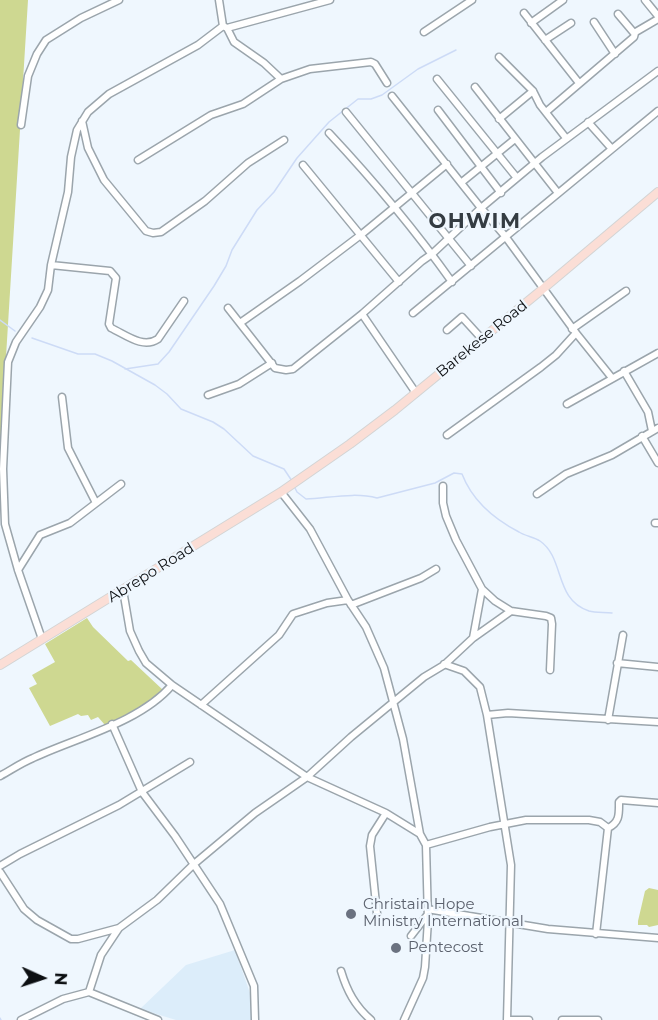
<!DOCTYPE html>
<html>
<head>
<meta charset="utf-8">
<style>
	body { margin:0 }
	#map { position:relative; width:658px; height:1020px; overflow:hidden; background:#eff7fe; font-family:Montserrat,sans-serif }
	canvas { display:block }
	.north { position:absolute; left:12px; top:948px; width:60px; height:60px; -webkit-text-stroke:4px #eff7fe; paint-order:stroke; rotate:93deg; font-size:16px; font-weight:700; line-height:24px; text-align:center; color:#0c0f12 }
	.north::after { content:''; display:block; margin:auto; width:21px; height:27px; background:#0c0f12; clip-path:polygon(50% 0,100% 100%,50% 72%,0 100%) }
</style>
</head>
<body>
<div id="map">
<canvas width="658" height="1020"></canvas>
<div class="north">N</div>
</div>
<script>
const context = document.querySelector('canvas').getContext('2d');
context.lineJoin = 'round';
function fill(path, color) {
  context.fillStyle = color;
  context.fill(path, 'evenodd');
}
function stroke(path, color, width, dash) {
  context.strokeStyle = color;
  context.lineWidth = width;
  context.lineCap = dash ? 'butt' : 'round';
  context.setLineDash(dash || []);
  context.stroke(path);
}
function write(font, color, halo, rows, align = 'center') {
  context.font = font + ' Montserrat,sans-serif';
  context.lineWidth = 4.5;
  context.setLineDash([]);
  context.textBaseline = 'middle';
  context.strokeStyle = halo;
  context.fillStyle = color;
  for (const [text, x, y, turn = 0] of rows) {
    context.save();
    context.translate(x, y);
    context.rotate((+turn || 0) * Math.PI / 180);
    context.textAlign = isNaN(turn) ? turn : align;
    if (halo) context.strokeText(text, 0, 0);
    context.fillText(text, 0, 0);
    context.restore();
  }
}
const built = new Path2D(`
	M235,950l17,49 1,21h-77l-36,-11 46,-44z`);
const green = new Path2D(`
	M0,0h28l-28,454z
	M87,618l6,9 35,34 3,-1 32,30c-9,15 -42,27 -58,35l-7,-8 -7,3 -3,-5 -7,1 -3,-2 -28,12 -21,-38 8,-4 -5,-9 23,-13 -10,-18z
	M649,888l9,2v35l-9,2 -2,-2h-9v-4l7,-30z`);
const stream = new Path2D(`
	M0,320l15,11
	M32,338l46,16h17l17,7 43,24 12,9 14,15 32,13 11,7 29,27 31,13 8,12
	M125,369l33,-5 11,-12 45,-66 12,-20 6,-16 25,-40 17,-18 23,-34 32,-36 29,-23h13l11,-4 36,-26 38,-19
	M295,488l2,4 9,7c23,-1 49,-7 71,-1l58,-15 19,-10 8,1c10,26 32,45 57,58 6,4 15,5 21,9 25,17 14,59 49,70 7,2 16,1 23,2
	M0,1018l1,2`);
const minor = new Path2D(`
	M645,0l13,16
	M524,13l55,70
	M618,14l16,19 24,-14
	M594,22l21,32
	M531,23l32,-23
	M227,28l103,-28
	M424,32l48,-32
	M545,40l26,-17
	M499,57l34,34 7,14 26,33
	M281,79l29,-10 61,-7 4,2 12,19
	M437,79l80,99
	M475,87l83,106
	M392,96l89,112 24,28 71,97 -20,22 -15,12 -94,68
	M438,110l63,83
	M346,112l125,154
	M546,112l88,-75 1,-4
	M499,119l34,-28
	M82,121l6,27 16,32 42,51 7,2 8,-1 44,-31 43,-38 36,-23
	M588,122l24,27
	M21,125l7,-49 9,-22 9,-14 35,-22 38,-18
	M329,133c44,47 86,97 123,149
	M138,160l73,-45 32,-11 38,-25 -17,-16 -30,-21 -7,-14 -4,-2 -4,-26
	M303,165l96,117
	M462,182l53,-43
	M51,265l59,6 6,7 -7,46 2,4c15,7 32,21 47,11l26,-38
	M228,308l47,60 11,2 7,-1 69,-55 60,-53 10,-7 49,-46 61,-51 116,-86
	M413,313l245,-202
	M362,314l54,79
	M240,323l60,-42 62,-47 85,-70
	M572,329l54,-38
	M447,330l15,-13 20,22
	M576,333l36,45
	M624,371l24,41 4,19
	M208,395l31,-11 33,-21
	M62,397l6,51 28,55
	M567,404l91,-51
	M642,436l16,27
	M281,492l29,37 38,71 18,27 18,41 19,71 17,95
	M537,494l29,-20 46,-19 46,-27
	M655,523h3
	M18,570l22,-35 30,-12 51,-39
	M482,589l13,12 16,10
	M123,590l7,41 9,20 7,12 26,22 135,92 79,36 34,21 6,11 2,75 -3,47 -2,11 -19,42
	M351,605l70,-27 15,-9
	M473,638l38,-27 35,5 5,2 1,6 -2,46
	M42,639l-24,-69 -13,-46 -2,-55 5,-107 8,-20 24,-35 8,-17 3,-25 17,-73 3,-35 6,-27 11,-18 21,-18 89,-49 25,-19
	M617,663l41,4
	M444,664l20,7 16,16 7,28 24,150 -4,155
	M201,705l78,-70 14,-21 34,-11 21,-3
	M487,715l21,-2 150,9
	M608,720l15,-85
	M112,724l30,68 33,44 45,68 34,82 1,34
	M0,776c11,-6 21,-13 33,-18 43,-20 108,-36 139,-73
	M426,845l64,-18 36,-7h63l11,2 8,6
	M0,866l20,-12 99,-49 71,-43
	M0,872l24,37 13,11 34,19h7l41,-11
	M427,909l121,20 110,9
	M378,923l-8,-77 2,-11 14,-22
	M596,934l12,-106c12,-6 11,-14 11,-26l2,-2 37,3
	M411,936l17,-22
	M341,971c6,20 14,35 30,49
	M89,992l69,28
	M21,1020l42,-21 26,-7 12,-37 18,-27 38,-28 37,-36 61,-51 52,-36 44,-40 73,-60 20,-12 29,-27 9,-49 -26,-49 -10,-24 -3,-13v-17
	M507,1020h22
	M562,1020h36`);
const major = new Path2D(`
	M0,665l281,-173 69,-48 45,-34 149,-122 114,-96`);
const markers = [
	[351,914,6,"#6b7280"],
	[396,948,6,"#6b7280"]
];
const streetNames = [
	["Barekese Road",482,339,-39],
	["Abrepo Road",151,573,-32]
];
const worshipNames = [
	["Christain Hope",363,905],
	["Ministry International",363,922],
	["Pentecost",408,948]
];
const districtNames = [
	["OHWIM",475,222]
];
fill(built, '#dcedfa');
fill(green, '#ced891');
stroke(stream, '#cddbf6', 1.5);
stroke(minor, '#9ba5ac', 9);
stroke(major, '#d3d4d4', 10);
stroke(minor, '#fff', 6);
stroke(major, '#fbded6', 8);
for (const [x, y, r, color] of markers) {
  const dot = new Path2D();
  dot.arc(x, y, r, 0, 2 * Math.PI);
  context.fillStyle = color;
  context.fill(dot);
  stroke(dot, '#eff7fe', 2);
}
write('15px', '#0c0f12', '#eff7fe', streetNames);
write('15px', '#5b616d', '#eff7fe', worshipNames, 'left');
context.letterSpacing = '1.5px';
write('bold 21px', '#343c42', '#eff7fe', districtNames);
context.letterSpacing = '0px';
</script>
</body>
</html>
